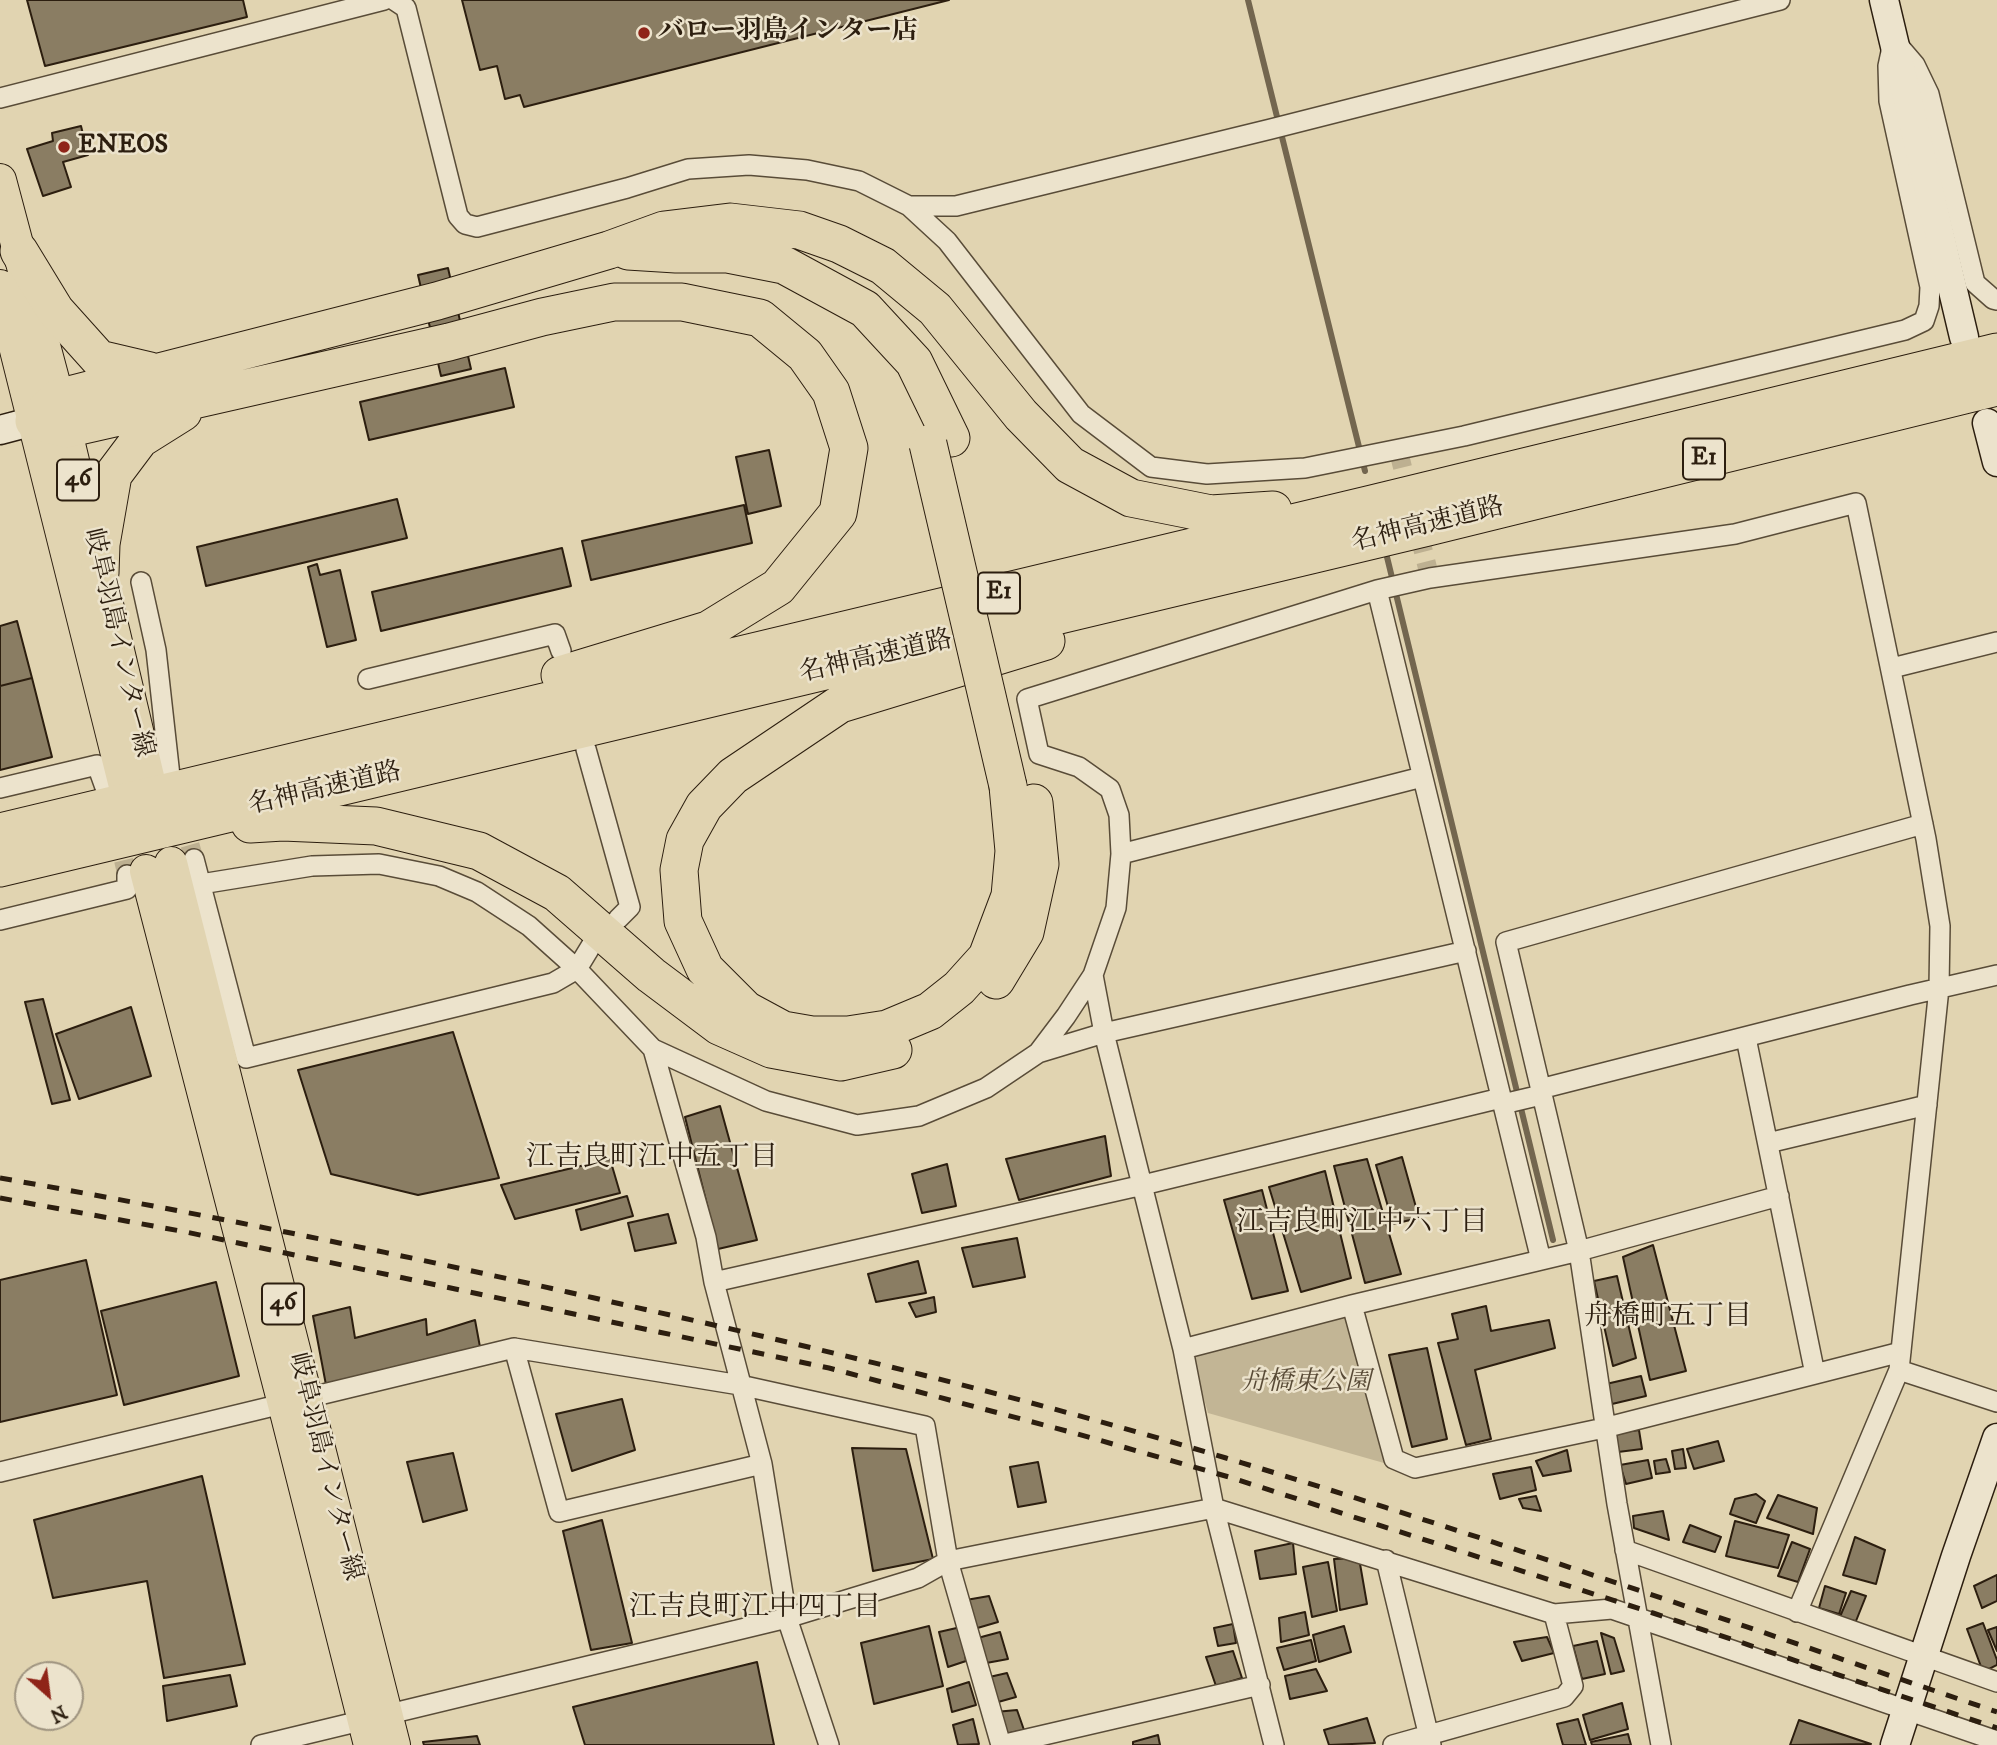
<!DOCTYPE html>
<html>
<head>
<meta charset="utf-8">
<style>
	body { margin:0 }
	#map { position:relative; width:1997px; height:1745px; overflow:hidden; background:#e1d4b1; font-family:"IM FELL DW Pica",serif }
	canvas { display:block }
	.north { position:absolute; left:14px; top:1661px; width:70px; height:70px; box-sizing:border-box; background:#ece3cc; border:2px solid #9f9480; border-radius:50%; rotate:152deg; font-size:19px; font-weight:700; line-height:28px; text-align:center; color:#2c1e0f }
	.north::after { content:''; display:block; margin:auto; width:24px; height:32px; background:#8f2418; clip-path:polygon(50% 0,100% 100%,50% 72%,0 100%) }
</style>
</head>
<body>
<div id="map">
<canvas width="1997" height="1745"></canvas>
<div class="north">N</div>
</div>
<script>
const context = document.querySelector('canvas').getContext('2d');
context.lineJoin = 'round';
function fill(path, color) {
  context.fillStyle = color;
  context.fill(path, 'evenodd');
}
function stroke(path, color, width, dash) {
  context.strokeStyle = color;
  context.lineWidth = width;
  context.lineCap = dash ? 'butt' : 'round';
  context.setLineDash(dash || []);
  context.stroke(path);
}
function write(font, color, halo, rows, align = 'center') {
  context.font = font + ' "IM FELL DW Pica","Noto Serif JP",serif';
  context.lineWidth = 5;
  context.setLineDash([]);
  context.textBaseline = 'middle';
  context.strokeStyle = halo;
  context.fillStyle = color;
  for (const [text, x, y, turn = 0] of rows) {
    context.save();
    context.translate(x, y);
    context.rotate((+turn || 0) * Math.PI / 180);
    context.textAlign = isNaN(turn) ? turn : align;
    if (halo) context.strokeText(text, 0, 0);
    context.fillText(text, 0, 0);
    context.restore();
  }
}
const green = new Path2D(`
	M1345,1317l39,146 -176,-50 -16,-56z`);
const stream = new Path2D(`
	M1248,0l117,471
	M1387,557l166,683`);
const building = new Path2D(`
	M27,0h216l4,17 -202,49z
	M462,0h487l-425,107 -4,-12 -15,4 -8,-33 -17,4z
	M81,126l7,29 -25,7 8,25 -28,9 -16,-47 26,-8 -1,-8z
	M448,268l23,101 -30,7 -23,-101z
	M505,368l9,39 -145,33 -9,-38z
	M769,450l12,56 -33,8 -12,-57z
	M397,499l10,39 -201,48 -9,-39z
	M744,505l8,38 -161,37 -9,-39z
	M562,548l9,38 -190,45 -9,-39z
	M317,564l3,11 20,-5 16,70 -29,7 -19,-80z
	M17,621l15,57 -32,8v-60z
	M32,678l20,79 -52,13v-84z
	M43,999l27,101 -18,4 -27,-102z
	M131,1007l20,69 -72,23 -23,-65z
	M453,1032l46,146 -81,17 -87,-21 -33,-104z
	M720,1106l37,134 -39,9 -33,-132z
	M1105,1136l6,40 -92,24 -13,-41z
	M1402,1157l17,61 -26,6 -17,-59z
	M610,1159l10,34 -105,26 -14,-34z
	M1367,1159l34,115 -36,9 -31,-117z
	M947,1164l9,42 -34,7 -10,-39z
	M1325,1171l26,107 -50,14 -32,-105z
	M1262,1190l26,101 -36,8 -28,-99z
	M627,1196l6,20 -52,14 -5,-20z
	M668,1214l8,29 -41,8 -7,-28z
	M1017,1238l8,39 -52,10 -11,-39z
	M1653,1245l33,126 -36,9 -27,-123z
	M86,1260l31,135 -117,27v-142z
	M918,1261l8,32 -50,9 -8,-28z
	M1617,1276l19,82 -23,8 -19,-85z
	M216,1282l23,94 -115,29 -23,-94z
	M934,1297l2,15 -20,5 -7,-14z
	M1486,1306l5,25 58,-11 6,28 -80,22 16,69 -25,6 -28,-102 20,-4 -6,-25z
	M350,1307l5,31 71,-19 1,16 48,-15 5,27 -154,38 -13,-69z
	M1427,1348l20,91 -35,8 -23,-92z
	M1641,1376l5,20 -34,8 -6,-20z
	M622,1399l13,51 -63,21 -16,-57z
	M1639,1430l3,19 -24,3 -3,-19z
	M1718,1441l6,20 -30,8 -7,-20z
	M852,1448l54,1 27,110 -60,12z
	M1683,1449l3,19 -11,1 -3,-18z
	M1567,1450l4,21 -28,5 -7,-15z
	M453,1453l14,57 -44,12 -16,-60z
	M1666,1459l4,13 -14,2 -2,-13z
	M1648,1460l4,18 -26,6 -6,-19z
	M1038,1462l8,40 -28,5 -8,-40z
	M1531,1467l5,23 -36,9 -7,-25z
	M202,1476l43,188 -81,14 -17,-97 -94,17 -19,-78z
	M1756,1494l9,7 -9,22 -26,-9 5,-15z
	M1778,1495l39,13 -4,26 -46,-16z
	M1536,1496l5,15 -18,-3 -4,-9z
	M1663,1511l6,29 -35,-12 -1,-12z
	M602,1520l30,123 -41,7 -28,-119z
	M1735,1521l54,14 -11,33 -52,-12z
	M1690,1525l31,12 -6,15 -32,-10z
	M1855,1537l30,13 -9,34 -33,-9z
	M1792,1542l18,7 -12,33 -20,-6z
	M1293,1543l3,31 -36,5 -5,-28z
	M1359,1558l8,46 -27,6 -6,-51z
	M1328,1562l9,49 -25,6 -9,-50z
	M1997,1575v26l-15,7 -8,-22z
	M1825,1586l21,7 -7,21 -20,-6z
	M1851,1591l15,5 -10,25 -17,-2z
	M989,1596l9,26 -24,7 -8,-29z
	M1305,1612l4,23 -28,7 -2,-24z
	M1983,1623l14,37v5l-14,7 -16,-43z
	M1233,1624l3,19 -18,3 -4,-18z
	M929,1626l14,60 -69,18 -13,-61z
	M1344,1626l7,26 -32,10 -6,-27z
	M961,1627l5,34 -18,6 -9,-35z
	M1997,1627v24l-9,-21z
	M1000,1632l8,27 -27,5 -7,-25z
	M1601,1633l13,5 10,33 -13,3z
	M1547,1637l7,16 -32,8 -8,-19z
	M1311,1640l5,21 -32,9 -7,-22z
	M1597,1641l8,33 -23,5 -9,-33z
	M1233,1651l9,27 -26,8 -10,-29z
	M757,1662l17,83h-189l-12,-38z
	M1316,1669l11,22 -37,8 -5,-23z
	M1007,1673l9,24 -25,7 -6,-26z
	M230,1675l7,31 -70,15 -4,-35z
	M969,1682l7,23 -24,7 -5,-23z
	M1622,1703l6,26 -38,11 -7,-25z
	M1017,1710l7,20 -23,5 -6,-23z
	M1367,1718l8,25 -46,2 -5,-15z
	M973,1719l6,25 -21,1 -5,-20z
	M1578,1719l8,26h-23l-6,-21z
	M1799,1720l72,24 -81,1z
	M1628,1734l3,11h-39l-1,-3z
	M1158,1735l2,10h-27v-3z
	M477,1736l3,9h-56l-1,-3z`);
const streetTunnel = new Path2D(`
	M1398,449l32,129
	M182,817l12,42
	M117,832l10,43`);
const street = new Path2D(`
	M394,0l12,8 52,208 7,8 12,3 150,-39 61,-19 61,-4 58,5 52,11 50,25 38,35 134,173 70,53 56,7 98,-6 159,-32 441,-106 19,-9 5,-15 1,-19 -41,-186 -1,-35 3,-14
	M1897,44l18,21 14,29 46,189 18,16 4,1
	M0,98l384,-98
	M909,206h47l315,-77 509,-129
	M141,582l15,68 14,126
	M1377,590l164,670
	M1892,668l105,-26
	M368,679l187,-45 6,17
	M586,749l44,158 -12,12
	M0,788l97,-23 9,25
	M1121,854l301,-77
	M194,859l52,199 307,-75 24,-14 17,-28
	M201,884l111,-18 67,-2 60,12 38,16 52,34 48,43 76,80 113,52 91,24 62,-9 67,-28 52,-35 66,-20 362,-82
	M0,920l127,-31v-14
	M1746,1038l69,336
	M653,1049l53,188 8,45 48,182 25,154 42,127
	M1038,1053l28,-37 27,-41
	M1540,1089l370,-94 87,-20
	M1503,1104l38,-9
	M1768,1143l159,-38
	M714,1282l429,-97 358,-87
	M1352,1305l42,154 21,9 189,-40 297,-76
	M514,1348l45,164 203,-48
	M1183,1349l169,-44 227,-54 200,-55
	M1899,1370l98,32
	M0,1472l514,-124 226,37 185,41 23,135 53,184 259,-60
	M1625,1550l372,132
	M1386,1560l45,185
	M261,1745l526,-127 131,-40 30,-17 266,-53 340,106 58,-5 385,132
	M1274,1745l-60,-237 -31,-159 -79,-316 -11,-58 23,-67 5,-54 -2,-39 -9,-26 -31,-22 -40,-13 -12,-55 350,-109 53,-12 305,-44 121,-31 70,336 14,87 -1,62 -40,382 -102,242
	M1393,1745l171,-48 9,-11 -19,-72
	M1661,1745l-44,-241 -38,-253 -73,-309 417,-118`);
const secondary = new Path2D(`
	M1884,0l80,337
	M1987,423l10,39
	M0,430l34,-9
	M1895,1745l61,-189 41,-118`);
const primary = new Path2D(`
	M0,180l58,218 91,383
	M0,286l125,500
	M171,863l223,882
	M146,871l138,533 86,341`);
const highway = new Path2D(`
	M19,251l36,59 44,49 51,12
	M628,251l48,3h52l56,11 81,44 49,53 37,76
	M34,421l32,8 383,-87 93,-25 72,-15h68l78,16 45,37 26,37 18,56 -11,65 -60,74 -70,43 -148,45
	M34,421l24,-23 379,-97 172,-51 55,-20 66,-8 69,8 40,14 44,22 52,43 86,106 49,50 61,33 80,16 62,-4
	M100,573l1,-29 12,-69 27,-36 43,-27
	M1008,786l6,65 -4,45 -23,61 -28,31 -29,23 -43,18 -39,6h-36l-29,-5 -37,-20 -41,-41 -22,-48 -4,-51 6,-30 19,-34 29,-30 107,-72 206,-63
	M250,824l33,-2 93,4 103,25 78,42 94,82 68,51 52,23 70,13 52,-12
	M0,832l1372,-328 625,-152
	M0,868l1428,-341 569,-140
	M996,980l29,-48 15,-68 -6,-61`);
const rail = new Path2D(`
	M0,1178c205,36 409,78 612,124 206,46 412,95 614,156 259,78 515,167 771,254
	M0,1198l186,34 643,136 245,65 155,44 424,136 344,115`);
const highwayBridge = new Path2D(`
	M928,444l80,342`);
const markers = [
	[644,33,7,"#8f2418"],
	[64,147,7,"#8f2418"]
];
const shields = [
	[1704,459,42],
	[78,480,42],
	[999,593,42],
	[283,1304,42]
];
const shieldNames = [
	["E1",1704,459],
	["46",78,480],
	["E1",999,593],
	["46",283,1304]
];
const poiNames = [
	["バロー羽島インター店",658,33],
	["ENEOS",78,147]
];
const streetNames = [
	["名神高速道路",1428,526,-14],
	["岐阜羽島インター線",117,643,77],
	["名神高速道路",876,658,-13],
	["名神高速道路",325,790,-13],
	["岐阜羽島インター線",324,1467,76]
];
const parkNames = [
	["舟橋東公園",1306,1384]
];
const neighbourhoodNames = [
	["江吉良町江中五丁目",652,1159],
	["江吉良町江中六丁目",1362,1224],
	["舟橋町五丁目",1668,1318],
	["江吉良町江中四丁目",755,1609]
];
fill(green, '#c2b595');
stroke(stream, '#73664f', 6);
fill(building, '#8a7d63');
stroke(building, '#2c1e0f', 2);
stroke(streetTunnel, '#bdb091', 19, [19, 10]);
stroke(street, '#594c38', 22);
stroke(secondary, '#2c1e0f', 31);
stroke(primary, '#2c1e0f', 34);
stroke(highway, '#2c1e0f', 39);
stroke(street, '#ece3cc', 19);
stroke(secondary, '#ece3cc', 28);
stroke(primary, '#e1d4b1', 32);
stroke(highway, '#e1d4b1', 37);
stroke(rail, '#2c1e0f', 5, [12, 12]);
stroke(highwayBridge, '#2c1e0f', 39, []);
stroke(highwayBridge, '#e1d4b1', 37);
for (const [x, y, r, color] of markers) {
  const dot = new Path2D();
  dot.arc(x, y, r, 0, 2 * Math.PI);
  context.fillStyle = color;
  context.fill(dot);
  stroke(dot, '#ece3cc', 2.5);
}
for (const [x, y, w] of shields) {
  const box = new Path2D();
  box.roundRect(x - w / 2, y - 20.5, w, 41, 5);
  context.fillStyle = '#ece3cc';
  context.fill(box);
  stroke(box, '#2c1e0f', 2);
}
write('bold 24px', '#2c1e0f', null, shieldNames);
write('bold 26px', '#2c1e0f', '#ece3cc', poiNames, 'left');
write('26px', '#2c1e0f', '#ece3cc', streetNames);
write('italic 26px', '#594b37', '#ece3cc', parkNames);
write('28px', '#2c1e0f', '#ece3cc', neighbourhoodNames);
</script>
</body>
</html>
